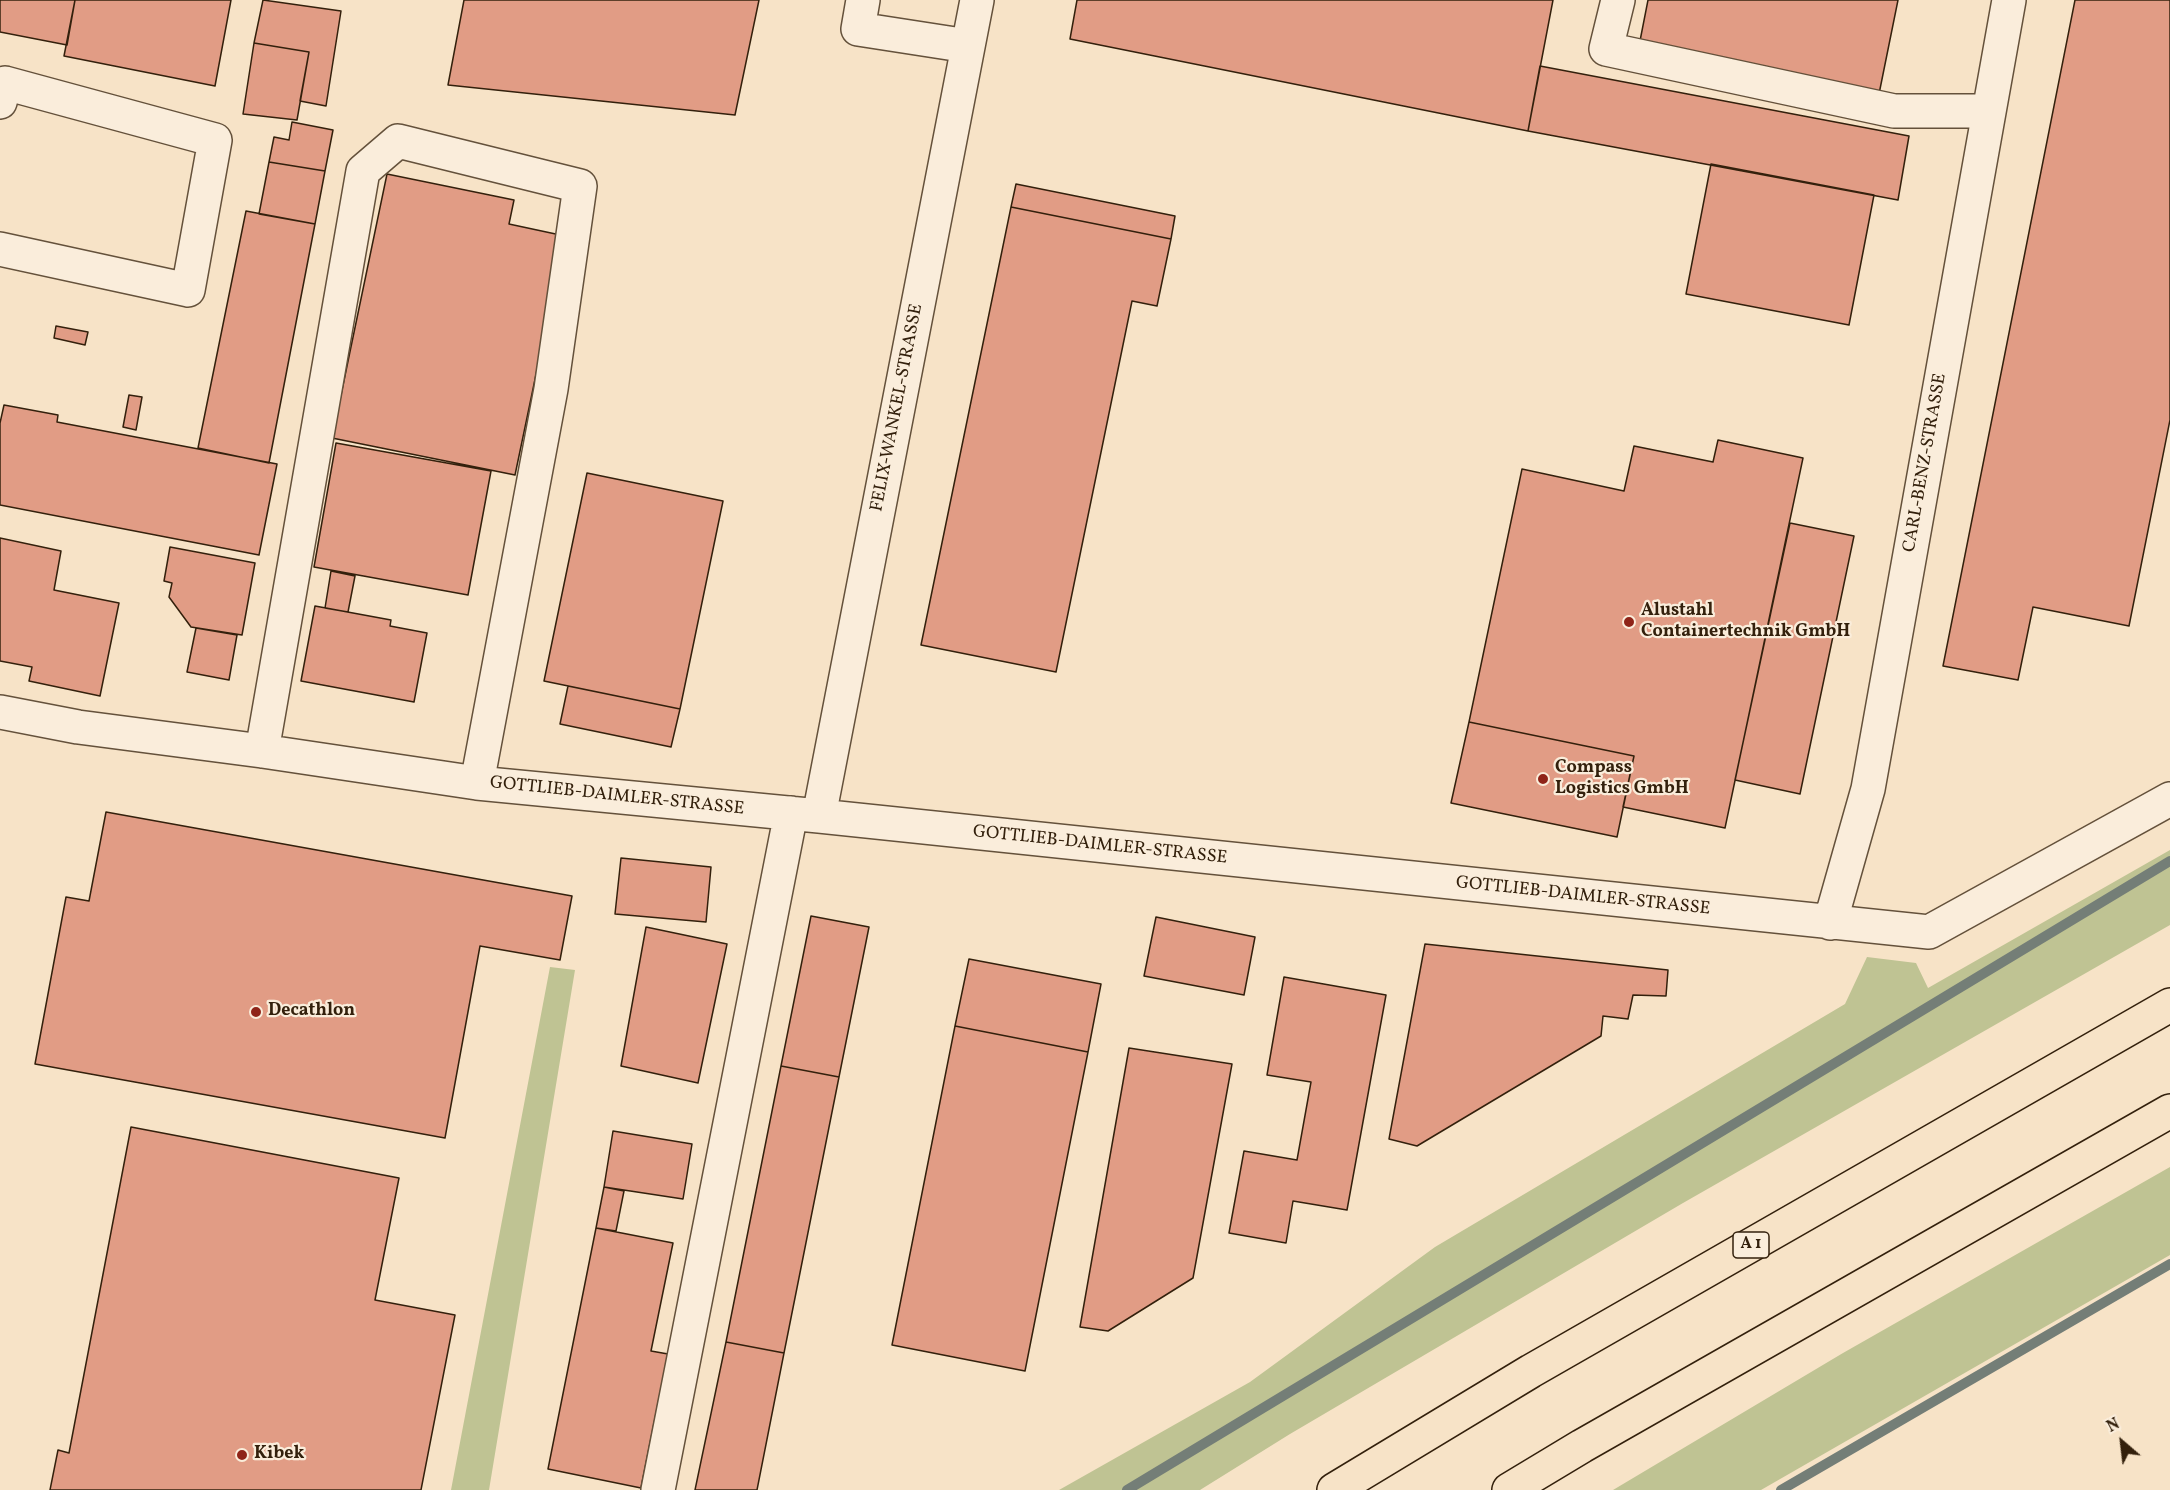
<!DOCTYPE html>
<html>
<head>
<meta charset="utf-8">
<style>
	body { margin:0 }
	#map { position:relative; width:2170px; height:1490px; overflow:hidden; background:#f7e3c7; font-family:Vollkorn,serif }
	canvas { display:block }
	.north { position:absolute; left:2092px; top:1412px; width:60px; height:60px; -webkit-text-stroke:4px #faeddb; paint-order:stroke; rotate:332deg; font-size:16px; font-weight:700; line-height:24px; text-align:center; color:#33200c }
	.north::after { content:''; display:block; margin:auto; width:21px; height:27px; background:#33200c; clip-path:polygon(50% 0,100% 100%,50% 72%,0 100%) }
</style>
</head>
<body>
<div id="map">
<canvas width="2170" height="1490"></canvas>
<div class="north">N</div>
</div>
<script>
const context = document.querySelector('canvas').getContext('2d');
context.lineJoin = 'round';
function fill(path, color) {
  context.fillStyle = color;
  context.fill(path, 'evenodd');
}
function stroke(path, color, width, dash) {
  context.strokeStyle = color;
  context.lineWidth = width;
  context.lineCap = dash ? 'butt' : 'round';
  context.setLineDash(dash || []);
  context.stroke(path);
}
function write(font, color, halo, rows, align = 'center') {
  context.font = font + ' Vollkorn,serif';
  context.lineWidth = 4.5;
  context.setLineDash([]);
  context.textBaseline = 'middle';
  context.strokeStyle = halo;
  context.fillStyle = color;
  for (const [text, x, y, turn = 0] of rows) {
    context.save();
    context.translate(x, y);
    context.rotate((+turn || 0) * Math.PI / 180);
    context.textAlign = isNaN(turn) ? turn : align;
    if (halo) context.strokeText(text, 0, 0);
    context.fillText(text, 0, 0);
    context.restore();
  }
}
const green = new Path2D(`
	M2170,850v75l-487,278 -393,231 -90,56h-141l191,-108 185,-135 410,-243 22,-47 49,6 12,25z
	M550,967l25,3 -86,520h-38z
	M2170,1167v88l-409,235h-148l230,-137z`);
const stream = new Path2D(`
	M1127,1490l1043,-629
	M1781,1490l389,-226`);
const building = new Path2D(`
	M0,0h75l-8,45 -67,-13z
	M75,0h156l-16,86 -151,-30z
	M263,0l78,11 -15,95 -26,-5 9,-49 -55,-9z
	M464,0h295l-24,115 -287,-30z
	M1077,0h476l-25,131 -458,-92z
	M1648,0h250l-19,94 -240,-48z
	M2075,0h95v420l-41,206 -96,-19 -15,73 -75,-14z
	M254,43l55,9 -12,68 -54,-6z
	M1540,66l369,70 -11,64 -370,-69z
	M292,122l41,8 -8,41 -56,-9 5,-25 15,3z
	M269,162l56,9 -10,53 -56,-10z
	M1711,164l163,31 -25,130 -163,-31z
	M387,174l127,26 -5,24 56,12 -50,239 -183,-37z
	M1016,184l159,32 -4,23 -160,-32z
	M1011,207l160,32 -14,67 -25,-5 -76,371 -135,-27z
	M246,211l69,13 -46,239 -71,-15z
	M56,326l32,6 -3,13 -31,-7z
	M129,395l13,2 -6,33 -13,-3z
	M4,405l54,10 -1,7 220,42 -18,91 -259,-50v-82z
	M1718,440l85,18 -78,370 -102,-21 11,-51 -165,-34 53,-253 102,22 10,-45 79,16z
	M336,443l155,28 -23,124 -154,-28z
	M587,473l136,28 -43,208 -136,-28z
	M1790,523l64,13 -54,258 -65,-14z
	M0,538l61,13 -7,39 65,13 -19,93 -71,-15 3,-14 -32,-6z
	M170,547l85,16 -13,72 -51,-8 -22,-30 3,-14 -8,-2z
	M331,571l24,5 -7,36 -23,-4z
	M315,606l76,14 -1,6 37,7 -13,69 -113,-21z
	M196,628l41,7 -8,45 -42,-8z
	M568,686l112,23 -9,38 -111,-23z
	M1469,722l165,34 -17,81 -166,-34z
	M106,812l466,84 -12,64 -80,-14 -35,192 -410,-74 31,-167 23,4z
	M621,858l90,9 -5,55 -91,-8z
	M811,916l58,11 -30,150 -58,-11z
	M1156,917l99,20 -11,58 -100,-19z
	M646,927l81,17 -29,139 -77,-17z
	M1425,944l243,26 -2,26 -33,-1 -5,24 -25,-3 -2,20 -184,110 -28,-7z
	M969,959l132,25 -13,68 -133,-26z
	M1284,977l102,18 -39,215 -54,-9 -7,42 -57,-10 15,-82 53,9 14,-78 -44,-7z
	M955,1026l133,26 -63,319 -133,-26z
	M1129,1048l103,16 -39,214 -85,53 -28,-4z
	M781,1066l58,11 -55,276 -58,-11z
	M131,1127l268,51 -24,122 80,15 -34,175h-371l8,-40 11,3z
	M613,1131l79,13 -9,55 -79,-12z
	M604,1187l20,4 -8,40 -20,-3z
	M596,1228l77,15 -22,108 17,3 -27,134 -93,-19z
	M726,1342l58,11 -27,137h-62z`);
const minor = new Path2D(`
	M863,0l-5,29 110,17
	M1618,0l-12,49 288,62h95
	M0,102l5,-19 210,57 -27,150 -188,-41
	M0,712l78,15 184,24 215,32 342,33 1110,116 241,-133
	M262,751l101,-580 35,-30 182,45 -29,203 -74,394
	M819,816l158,-816
	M1830,923l38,-134 141,-789
	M658,1490l133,-677`);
const highway = new Path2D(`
	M1334,1490l197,-119 639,-366
	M1509,1490l73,-44 588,-335`);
const markers = [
	[1629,622,6,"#8f2418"],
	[1543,779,6,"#8f2418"],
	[256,1012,6,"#8f2418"],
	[242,1455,6,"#8f2418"]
];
const shields = [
	[1751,1245,36]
];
const shieldNames = [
	["A 1",1751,1245]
];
const streetNames = [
	["FELIX-WANKEL-STRASSE",898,408,-79],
	["CARL-BENZ-STRASSE",1926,463,-80],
	["GOTTLIEB-DAIMLER-STRASSE",617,797,6],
	["GOTTLIEB-DAIMLER-STRASSE",1100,846,6],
	["GOTTLIEB-DAIMLER-STRASSE",1583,897,6]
];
const poiNames = [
	["Alustahl",1641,612],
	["Containertechnik GmbH",1641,633],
	["Compass",1555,769],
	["Logistics GmbH",1555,790],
	["Decathlon",268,1012],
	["Kibek",254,1455]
];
fill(green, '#bfc393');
stroke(stream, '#747e77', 10);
fill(building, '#e19c85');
stroke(building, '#33200c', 1.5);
stroke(minor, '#64513b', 36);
stroke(highway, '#33200c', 36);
stroke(minor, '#faeddb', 33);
stroke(highway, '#f7e3c7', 33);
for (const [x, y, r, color] of markers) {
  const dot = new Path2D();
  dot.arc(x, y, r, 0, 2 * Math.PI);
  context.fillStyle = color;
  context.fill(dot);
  stroke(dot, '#faeddb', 2);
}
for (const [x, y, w] of shields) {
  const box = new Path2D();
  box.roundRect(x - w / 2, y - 13, w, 26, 4.5);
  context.fillStyle = '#faeddb';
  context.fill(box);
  stroke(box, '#33200c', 1.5);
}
write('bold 16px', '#33200c', null, shieldNames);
write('18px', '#33200c', '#faeddb', streetNames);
write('bold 18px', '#33200c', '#faeddb', poiNames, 'left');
</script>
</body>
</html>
